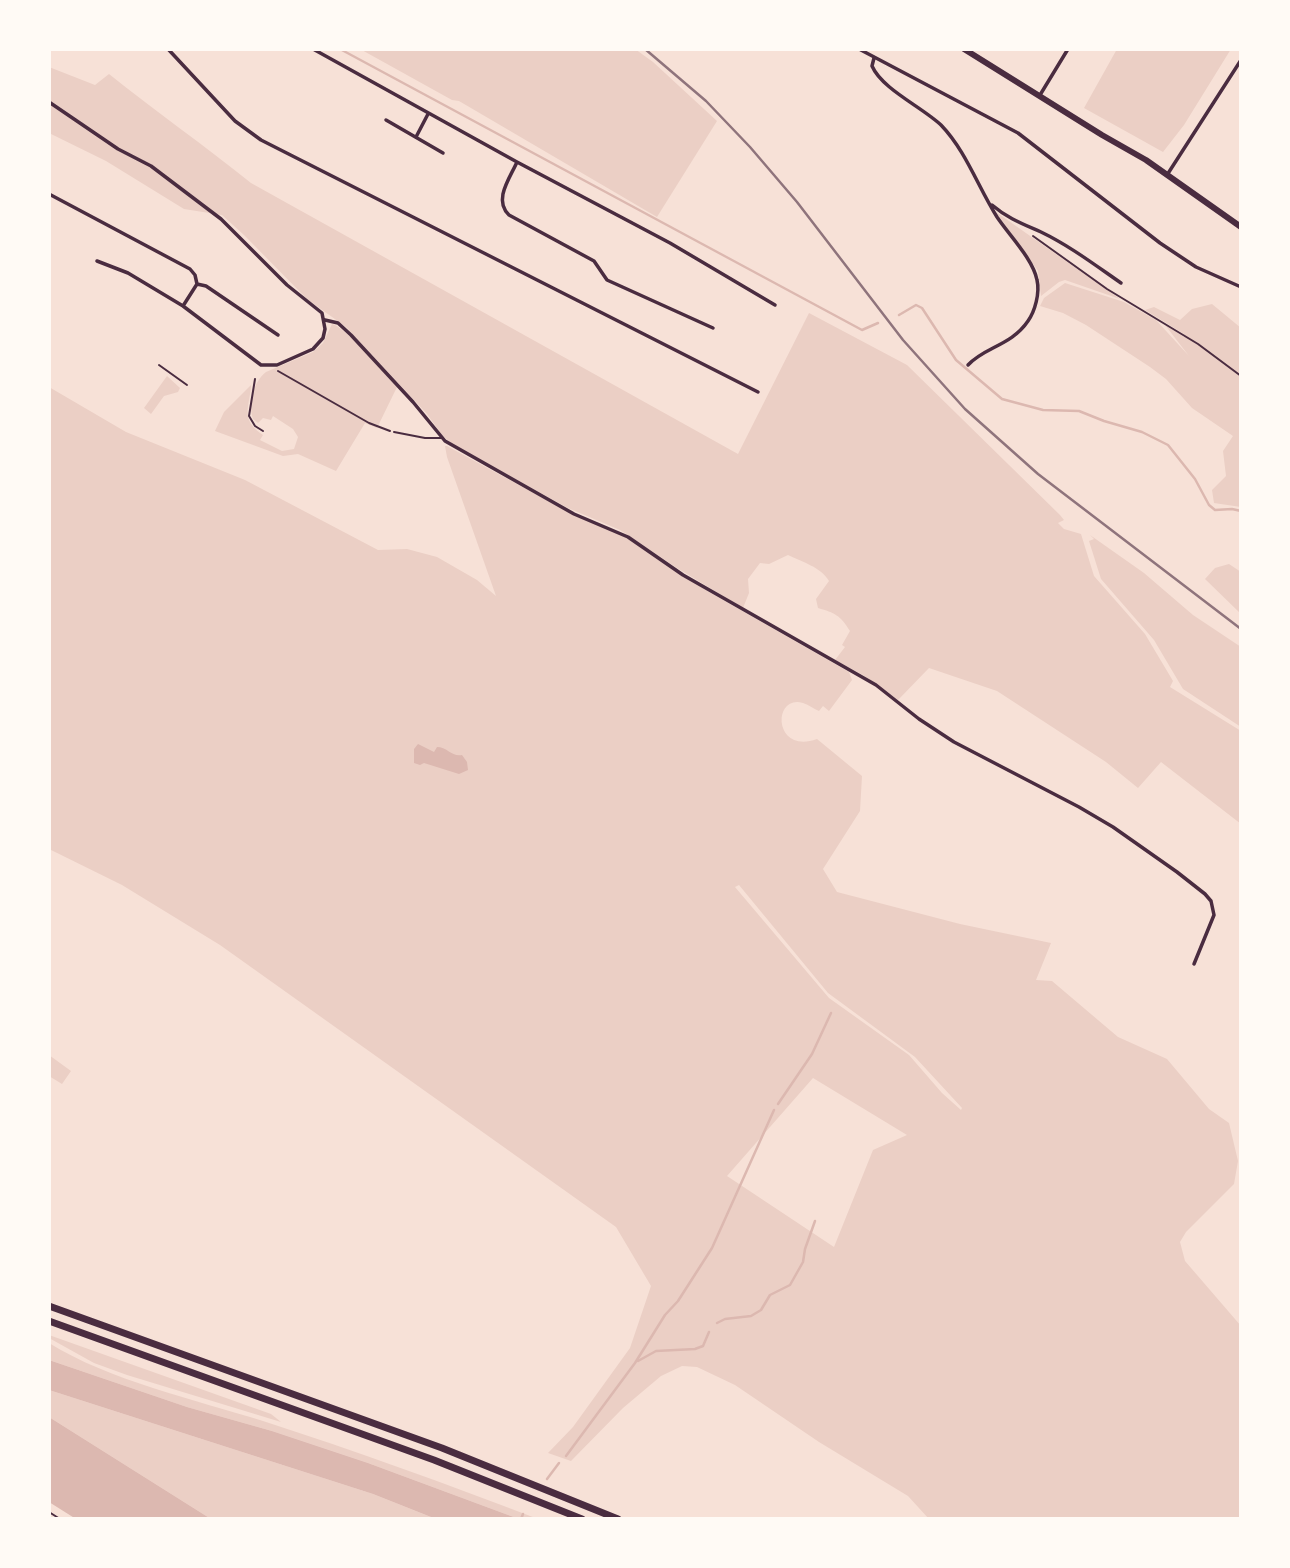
<!DOCTYPE html>
<html>
<head>
<meta charset="utf-8">
<style>
	body { margin:0 }
	#map { position:relative; width:1290px; height:1568px; overflow:hidden; background:#f7e1d7; font-family:Spectral,serif }
	canvas { display:block }
	.frame { position:absolute; inset:0; border:51px solid #fffaf5; pointer-events:none }
</style>
</head>
<body>
<div id="map">
<canvas width="1290" height="1568"></canvas>
<div class="frame"></div>
</div>
<script>
const context = document.querySelector('canvas').getContext('2d');
context.lineJoin = 'round';
function fill(path, color) {
  context.fillStyle = color;
  context.fill(path, 'evenodd');
}
function stroke(path, color, width, dash) {
  context.strokeStyle = color;
  context.lineWidth = width;
  context.lineCap = dash ? 'butt' : 'round';
  context.setLineDash(dash || []);
  context.stroke(path);
}
const green = new Path2D(`
	M360,49h275l18,13 64,59 -60,96 -198,-116 -7,-1z
	M1117,49h114l-47,76 -21,27 -79,-44z
	M49,67l46,18 14,-11c46,37 95,71 142,109l487,271 71,-141 98,52 153,150 4,5 -6,3 6,6 17,5 13,42 51,58 28,47 -3,6 71,44v93l-80,-62 -23,26 -32,-26 -109,-71 -68,-23 -31,32 -35,-25 -28,-15 10,-13 -3,-2 8,-14c-10,-16 -15,-18 -32,-23l-2,-9 13,-18c-8,-14 -27,-19 -41,-26l-19,9 -9,-1 -12,16 1,14 -6,15 -66,-40 -57,-38 -52,-22 -115,-63 -11,-10 -15,-21 -81,-87 -39,-28 -63,-64 -22,-20 -38,-6 -78,-48 -57,-28z
	M996,212l124,87 -55,-19 -6,2 -18,14 -3,-25z
	M1065,283l59,19 32,18 33,36 -24,-31 19,12v-3l-39,-24 9,-3 26,13 12,-11 20,-5 29,24v179l-27,-4 -2,-13 14,-14 -3,-25 10,-15 -41,-28 -26,-29 -16,-12 -64,-42 -23,-12 -23,-7 4,-8z
	M332,324c14,3 52,50 65,63l-20,41 -12,-5 -29,48 -38,-17 -15,2 -68,-25 9,-19 27,-27c-1,22 -12,34 12,50l-3,5 22,11 12,-2 4,-12 -5,-8 -20,-13 -2,4 -8,-2 -5,5 -5,-4c-5,-15 0,-37 13,-47l47,-20 10,-9z
	M167,376l13,12 -2,4 -14,4 -13,18 -7,-6z
	M49,387l77,45 119,48 133,70 29,-1 30,8 40,23 19,16 -49,-139 -2,-11h2l129,70 46,19 87,57 140,80 3,8 -23,31 -6,-5 -4,5c-5,-2 -10,-6 -16,-8 -31,-9 -30,52 14,36l45,37 -2,35 -37,58 14,23 123,32 91,19 -15,37 16,1 66,56 49,22 42,50 20,14 9,38 -4,23 -48,48 -6,10 5,19 56,65v193h-312l-21,-23 -89,-54 -84,-57 -38,-18 -15,-1 -21,10 -38,32 -52,53 -23,-8 25,-26 57,-79 21,-62 -35,-59 -396,-282 -98,-60 -73,-36zM739,885l89,108 87,64 47,51 -1,2 -19,-17 -33,-38 -80,-57 -94,-111zM813,1078l94,57 -34,15 -39,97 -107,-71z
	M1090,535l54,38 49,42 48,32v80l-58,-38 -29,-49 -53,-61 -12,-38 5,-2z
	M1229,564l12,8v42l-36,-35 10,-11z
	M49,1055l22,16 -9,13 -13,-8z
	M49,1335l222,79 10,8 -154,-47 -33,-12 -45,-25z
	M49,1343c59,37 147,57 214,78 93,30 184,63 275,98h-19l-151,-56 -96,-32 -85,-24 -138,-47z
	M49,1390l324,104 63,25h-225l-162,-102z`);
const water = new Path2D(`
	M418,744l16,8 3,-5c10,0 15,10 25,8l5,7 1,8 -9,4 -35,-11 -4,2 -6,-2v-14z
	M49,1360l138,47 85,24 96,32 151,56h-83l-63,-25 -324,-104z
	M49,1417l162,102h-135l-27,-17z`);
const stream = new Path2D(`
	M340,49l522,281 16,-7
	M899,315l17,-10 6,3 34,52 46,39 41,11 36,1 25,10 38,11 26,13 27,34 14,26 6,5 17,-1 9,2
	M778,1104l34,-50 19,-41
	M717,1323l8,-4 26,-3 10,-6 9,-15 20,-10 13,-23 2,-13 10,-28
	M638,1361l18,-10 39,-2 8,-3 6,-14
	M566,1456l69,-93 30,-48 13,-14 34,-53 62,-138
	M547,1479l12,-16
	M521,1519l2,-5`);
const path = new Path2D(`
	M1033,236l74,53 91,55 43,32
	M278,371l91,52 21,8
	M49,1512l11,7`);
const service = new Path2D(`
	M159,365l28,20
	M255,379l-6,37 6,10 8,5
	M394,432l31,6h16`);
const minor = new Path2D(`
	M168,49l67,72 26,19 497,252
	M313,49l204,113 153,81 105,62
	M859,49l159,84 142,110 36,24 45,20
	M874,58l-2,8c10,23 50,41 69,59 25,26 37,62 56,92 12,18 36,42 40,63 3,13 -2,31 -9,41 -17,25 -44,26 -60,44
	M1040,95l28,-46
	M49,102l69,47 33,17 70,53 66,66 35,28 3,16 -2,9 -10,11 -36,16h-16l-78,-59 -55,-33 -31,-12
	M386,120l57,33
	M416,137l12,-23
	M517,162c-7,16 -24,38 -8,53l85,46 13,19 106,48
	M1167,175l74,-115
	M49,194l141,75 5,6 2,9 -14,22
	M992,205c15,13 31,19 49,27 29,14 54,33 80,51
	M197,284l9,2 72,49
	M325,320l13,3 13,12 62,67 32,39 129,73 54,23 55,38 193,110 43,34 35,23 125,65 34,20 64,45 28,22 6,7 3,14 -20,49`);
const primary = new Path2D(`
	M964,49l138,86 44,25 95,67`);
const motorway = new Path2D(`
	M49,1306l393,142 176,71
	M49,1321l385,139 148,59`);
const rail = new Path2D(`
	M645,49l61,52 44,46 47,55 106,138 62,69 73,65 203,155`);
fill(green, '#ebcfc5');
fill(water, '#dcb8b0');
stroke(stream, '#dcb8b0', 2.5);
stroke(path, '#4a2c40', 2);
stroke(service, '#4a2c40', 2);
stroke(minor, '#4a2c40', 3.5);
stroke(primary, '#4a2c40', 6);
stroke(motorway, '#4a2c40', 7);
stroke(rail, '#8f747c', 2.5);
</script>
</body>
</html>
